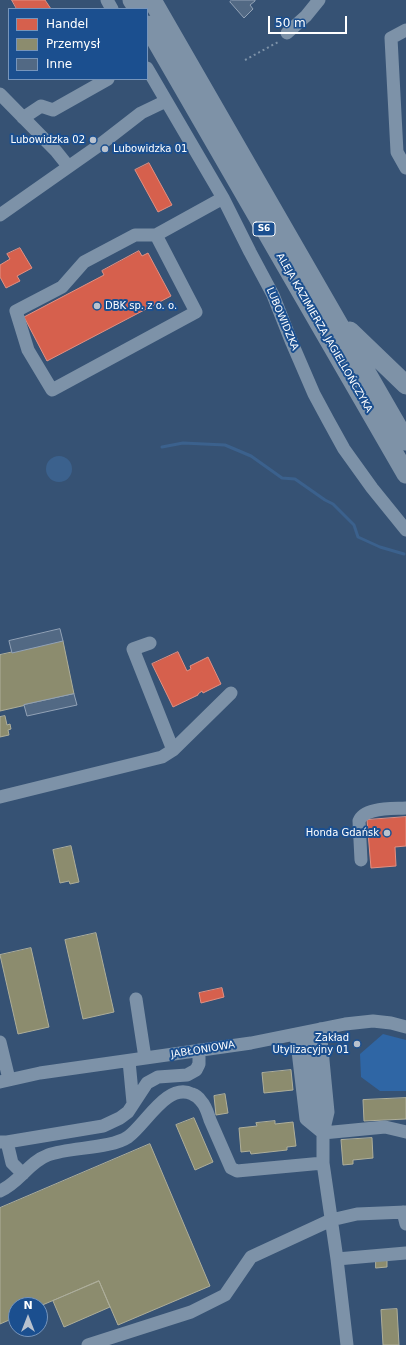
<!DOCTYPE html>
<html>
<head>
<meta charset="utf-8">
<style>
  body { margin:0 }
  #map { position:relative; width:406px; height:1345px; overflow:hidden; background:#365274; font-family:"DejaVu Sans",sans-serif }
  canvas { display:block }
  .legend { position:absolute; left:8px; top:8px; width:140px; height:72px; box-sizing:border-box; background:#1b4f8f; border:1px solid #7695bc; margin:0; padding:5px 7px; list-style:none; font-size:12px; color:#fff }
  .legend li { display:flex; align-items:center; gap:8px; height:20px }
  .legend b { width:20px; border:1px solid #7695bc }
  .north { position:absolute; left:8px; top:1297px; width:40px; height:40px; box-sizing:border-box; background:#1b4f8f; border:1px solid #7695bc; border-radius:50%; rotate:0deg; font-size:11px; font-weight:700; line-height:16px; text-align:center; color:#fff }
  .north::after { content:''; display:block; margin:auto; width:14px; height:18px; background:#b9c2ce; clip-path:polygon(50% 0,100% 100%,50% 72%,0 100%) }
  .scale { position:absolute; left:268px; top:16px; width:79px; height:18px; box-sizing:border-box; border:2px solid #fff; border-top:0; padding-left:5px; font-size:12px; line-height:14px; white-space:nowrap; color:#fff; -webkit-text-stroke:3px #1b4f8f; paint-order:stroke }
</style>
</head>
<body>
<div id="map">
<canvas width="406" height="1345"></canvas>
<ul class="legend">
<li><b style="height:11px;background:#d6604d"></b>Handel</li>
<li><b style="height:11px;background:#8c8c6e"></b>Przemysł</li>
<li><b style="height:11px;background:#526984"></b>Inne</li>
</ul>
<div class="north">N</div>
<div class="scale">50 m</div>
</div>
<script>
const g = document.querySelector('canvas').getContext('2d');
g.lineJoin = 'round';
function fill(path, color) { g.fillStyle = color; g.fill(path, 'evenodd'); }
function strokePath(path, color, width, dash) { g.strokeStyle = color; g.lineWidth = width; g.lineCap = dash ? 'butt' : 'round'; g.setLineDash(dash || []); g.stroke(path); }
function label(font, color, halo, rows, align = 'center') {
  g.font = font + ' "DejaVu Sans",sans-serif'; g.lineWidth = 4; g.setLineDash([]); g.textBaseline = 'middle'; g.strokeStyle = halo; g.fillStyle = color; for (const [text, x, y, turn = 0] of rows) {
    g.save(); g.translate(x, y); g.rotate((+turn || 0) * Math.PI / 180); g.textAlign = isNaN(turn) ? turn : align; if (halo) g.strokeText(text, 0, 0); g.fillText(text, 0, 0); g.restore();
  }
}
const green = new Path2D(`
  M383,1034L406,1040V1091H380L361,1077L360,1054Z`);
const water = new Path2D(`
  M46 469a13 13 0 1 1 26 0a13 13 0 1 1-26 0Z`);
const shops = new Path2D(`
  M12,0H45L51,9H17Z
  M149,163L172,205L158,212L135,170Z
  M20,248L32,268L17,276L20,281L6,288L0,277V265L10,259L7,254Z
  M139,251L142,256L148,253L171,296L47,361L24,317L104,275L102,271Z
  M178,652L187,671L191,669L190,666L208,657L221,684L203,693L202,691L198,694V695L173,707L152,664Z
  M406,817V846L395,847L396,866L371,868L367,820Z
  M222,988L224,997L201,1003L199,993Z`);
const industry = new Path2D(`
  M63,641L74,694L0,711V655Z
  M5,716L7,725L10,724L11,729L8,730L9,735L0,737V717Z
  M71,846L79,882L70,884L69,881L60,883L53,850Z
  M96,933L114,1012L83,1019L65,940Z
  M31,948L49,1027L18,1034L0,955Z
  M291,1070L293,1090L264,1093L262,1073Z
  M225,1094L228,1113L216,1115L214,1096Z
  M406,1098V1119L364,1121L363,1100Z
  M194,1118L213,1162L195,1170L176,1125Z
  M275,1121V1124L293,1122L296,1146L287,1147V1150L251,1154L250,1151L241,1152L239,1128L257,1126L256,1123Z
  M372,1138L373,1158L353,1160V1164L343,1165L341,1140Z
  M150,1144L210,1286L118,1325L99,1281L40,1306V1305H16V1317L0,1324V1208Z
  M376,1259H387V1267L376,1268Z
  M99,1281L110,1307L64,1327L53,1301Z
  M397,1309L399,1345H383L381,1310Z`);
const stream = new Path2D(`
  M162,447L183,443L225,445L251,456L282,478L295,479L325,500L333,504L354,525L358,537L380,547L404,554`);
const building = new Path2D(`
  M232,0H255V1L250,5L253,9L244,18L230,2Z
  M60,629L63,641L12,653L9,641Z
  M74,694L77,705L27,716L24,705Z`);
const path = new Path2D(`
  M245,60L280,41`);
const minor = new Path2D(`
  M107,0L112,9
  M406,30L391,38L397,152L406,168
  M287,33L306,16L319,0
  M147,68L223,198L250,252L273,295L292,343L314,394L328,420L344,449L372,488L406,530
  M0,94L56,151L68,166
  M23,118L41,106L53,110L108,79
  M0,215L101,144L141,113L166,101
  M156,235L196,312L52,390L28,350L16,311L62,287L84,262L135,235H156L223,198
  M150,643L133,649L173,750
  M0,797L162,757L173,750L231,693
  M361,860L359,821C364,807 393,809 406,808
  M136,999L145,1058
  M320,1029L328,1112L323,1133V1163L337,1259L347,1345
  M308,1032L317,1116L323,1131
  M296,1034L306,1119L323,1133L385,1127L406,1132
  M0,1042L9,1079
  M129,1061L133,1103
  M0,1082L40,1073L251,1043L345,1024L373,1021L391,1023L406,1027
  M0,1142H7L103,1126L120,1118L128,1112L147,1083L158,1077L187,1075L196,1070L199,1064V1050
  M7,1142L12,1163L23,1174
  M0,1191C19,1183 29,1162 48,1155C70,1147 110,1149 128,1137C146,1124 167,1082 192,1094C195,1095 199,1098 201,1101C206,1106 208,1114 210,1120C217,1136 224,1152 231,1168L237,1171L323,1163
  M403,1212L406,1224
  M337,1259L406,1253
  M88,1345L191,1312L225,1295L251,1257L331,1220L357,1214L406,1212`);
const highway = new Path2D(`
  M132,0L138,9
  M152,0L406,441
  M147,25L406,474
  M350,331L406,385`);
const markers = [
  [93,140,4,"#b9c2ce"],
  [105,149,4,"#b9c2ce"],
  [97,306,4,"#b9c2ce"],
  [387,833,4,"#b9c2ce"],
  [357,1044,4,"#b9c2ce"]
];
const shields = [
  [264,229,22]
];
const shieldNames = [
  ["S6",264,229]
];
const poiNames = [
  ["Lubowidzka 02",85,140],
  ["Lubowidzka 01",113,149,"left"],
  ["DBK sp. z o. o.",105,306,"left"],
  ["Honda Gdańsk",379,833],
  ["Zakład",349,1038],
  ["Utylizacyjny 01",349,1050]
];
const streetNames = [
  ["LUBOWIDZKA",282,319,67],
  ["ALEJA KAZIMIERZA JAGIELLOŃCZYKA",324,333,60],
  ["JABŁONIOWA",203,1050,-9]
];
fill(green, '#2f66a5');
fill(water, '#3b618d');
fill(shops, '#d6604d');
strokePath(shops, '#e29082', 1);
fill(industry, '#8c8c6e');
strokePath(industry, '#aeae9a', 1);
strokePath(stream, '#3b618d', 3);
fill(building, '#526984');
strokePath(building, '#92a2b6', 1);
strokePath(path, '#7d92a8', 2, [2, 3]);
strokePath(minor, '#7d92a8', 13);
strokePath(highway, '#7e92a7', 19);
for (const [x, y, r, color] of markers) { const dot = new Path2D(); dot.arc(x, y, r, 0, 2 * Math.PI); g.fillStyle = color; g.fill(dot); strokePath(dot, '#1b4f8f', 1.5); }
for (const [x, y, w] of shields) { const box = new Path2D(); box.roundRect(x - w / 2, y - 7, w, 14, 3); g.fillStyle = '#1b4f8f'; g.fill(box); strokePath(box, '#fff', 1); }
label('bold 9px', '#fff', null, shieldNames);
label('10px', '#fff', '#1b4f8f', poiNames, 'right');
label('10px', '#fff', '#1b4f8f', streetNames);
</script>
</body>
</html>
